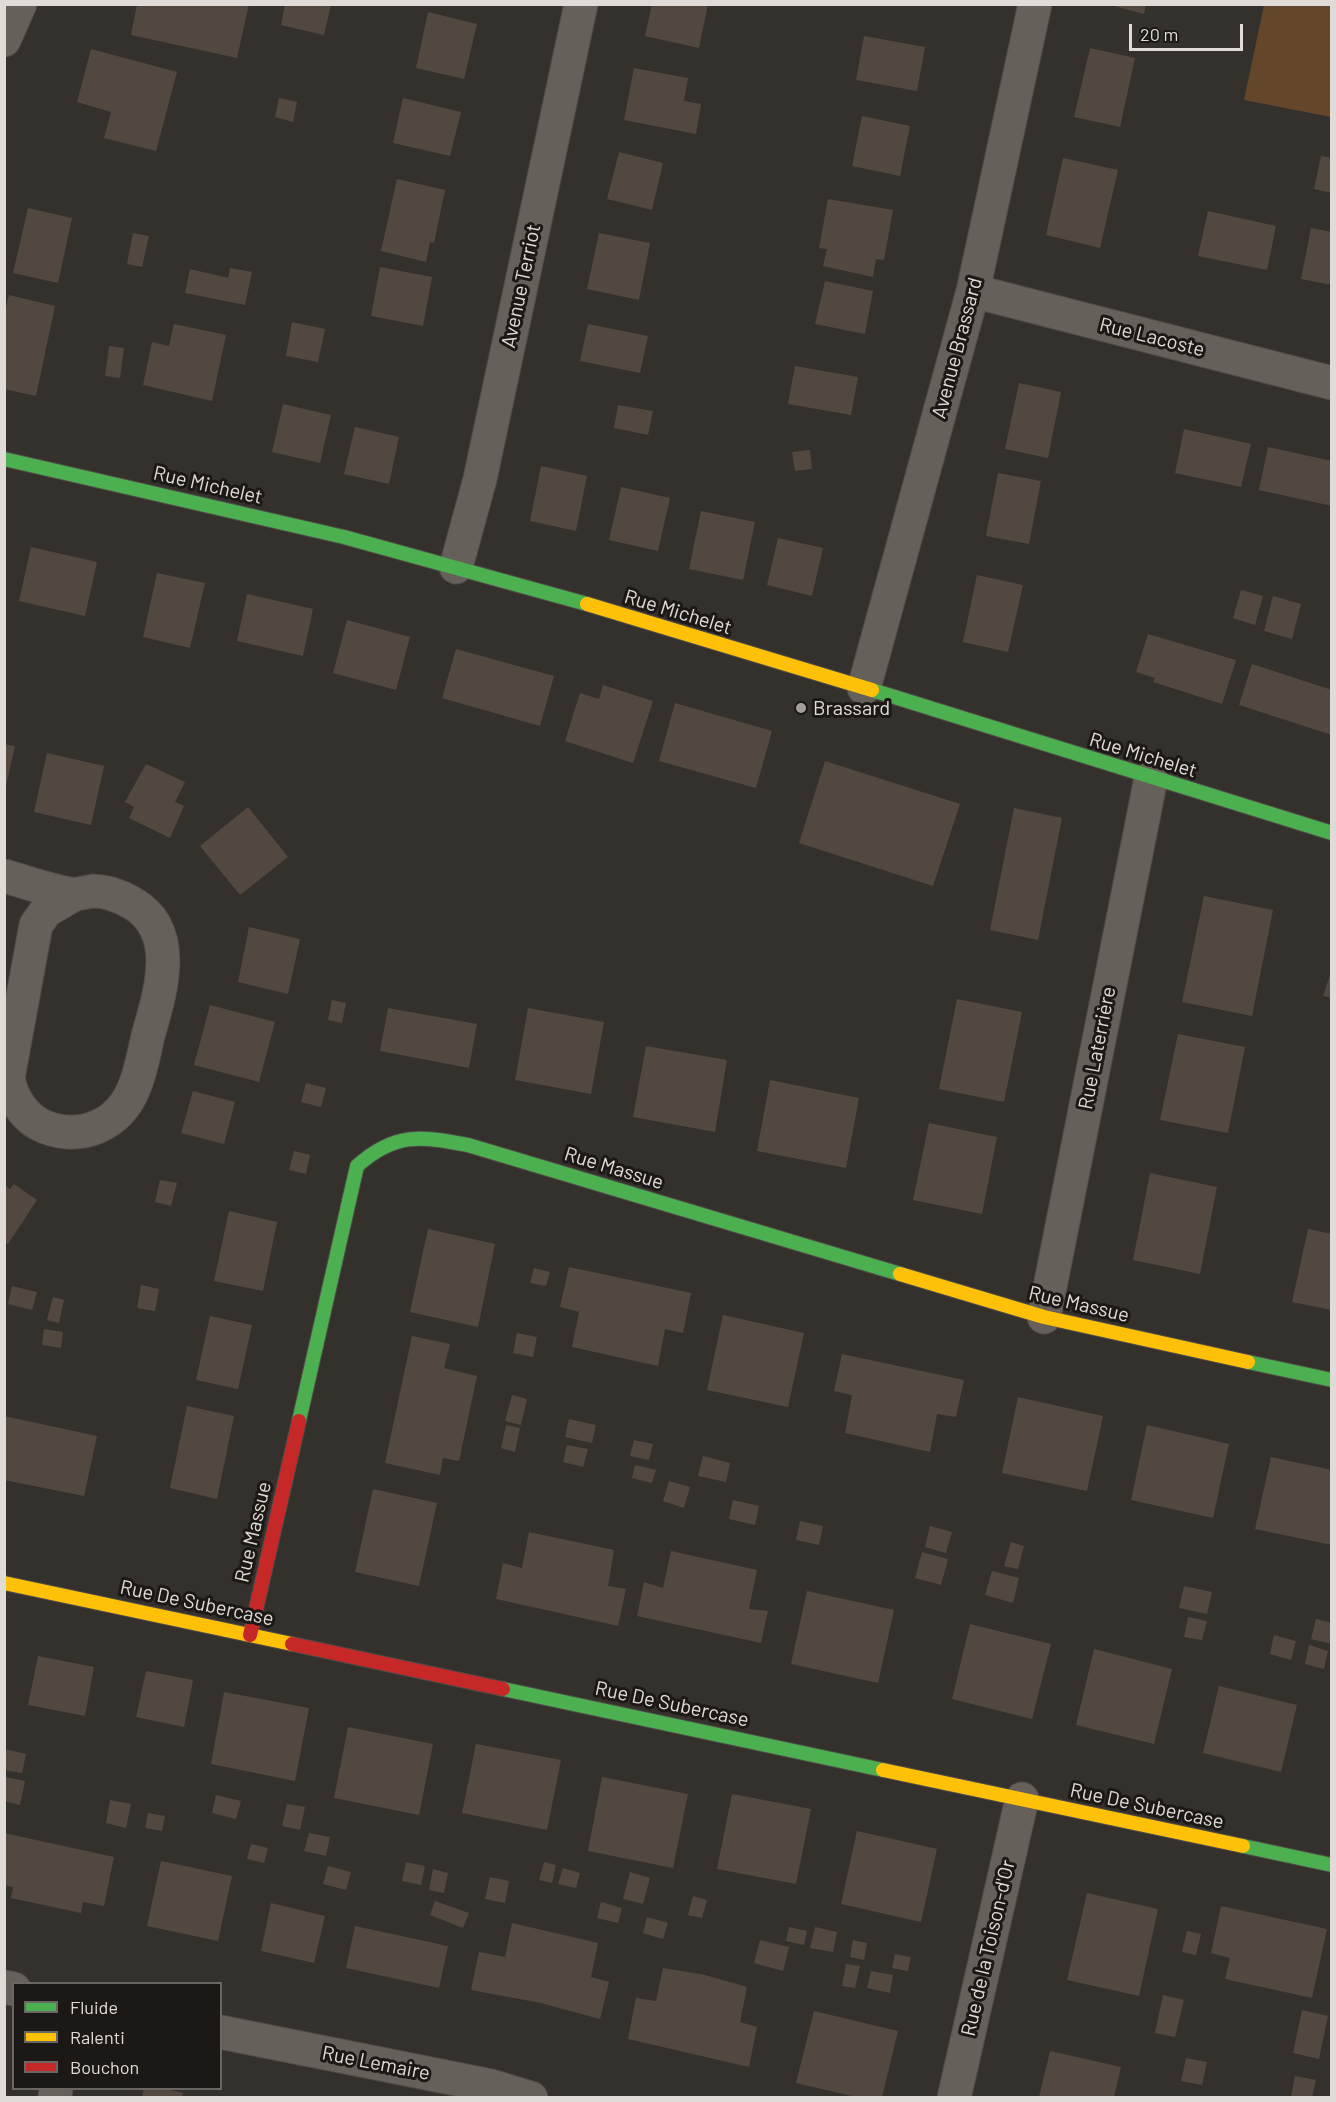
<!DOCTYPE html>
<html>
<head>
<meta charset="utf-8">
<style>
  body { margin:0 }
  #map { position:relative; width:1336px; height:2102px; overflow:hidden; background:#34302c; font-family:Barlow,sans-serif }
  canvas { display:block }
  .frame { position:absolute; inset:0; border:6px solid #e0dbd7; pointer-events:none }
  .legend { position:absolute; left:12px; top:1982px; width:210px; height:108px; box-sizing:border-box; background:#1b1815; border:2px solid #6a6663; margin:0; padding:8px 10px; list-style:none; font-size:18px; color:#e0dbd7 }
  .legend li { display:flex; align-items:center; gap:12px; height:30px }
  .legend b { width:30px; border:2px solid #6a6663 }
  .scale { position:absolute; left:1129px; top:24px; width:114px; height:27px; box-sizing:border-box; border:3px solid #e0dbd7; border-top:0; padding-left:8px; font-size:18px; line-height:21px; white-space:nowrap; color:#e0dbd7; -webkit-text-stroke:4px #1b1815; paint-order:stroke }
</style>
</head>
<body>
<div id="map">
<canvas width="1336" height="2102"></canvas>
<div class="frame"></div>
<ul class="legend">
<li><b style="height:8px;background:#4caf50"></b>Fluide</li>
<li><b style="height:8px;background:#ffc107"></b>Ralenti</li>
<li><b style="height:8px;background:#c62828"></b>Bouchon</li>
</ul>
<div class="scale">20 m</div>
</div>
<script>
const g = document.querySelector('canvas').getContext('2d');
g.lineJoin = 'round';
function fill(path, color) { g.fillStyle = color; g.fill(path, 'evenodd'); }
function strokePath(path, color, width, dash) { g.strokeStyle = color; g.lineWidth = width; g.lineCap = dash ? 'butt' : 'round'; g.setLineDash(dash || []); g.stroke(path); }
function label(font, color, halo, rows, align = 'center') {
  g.font = font + ' Barlow,sans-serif'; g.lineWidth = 6; g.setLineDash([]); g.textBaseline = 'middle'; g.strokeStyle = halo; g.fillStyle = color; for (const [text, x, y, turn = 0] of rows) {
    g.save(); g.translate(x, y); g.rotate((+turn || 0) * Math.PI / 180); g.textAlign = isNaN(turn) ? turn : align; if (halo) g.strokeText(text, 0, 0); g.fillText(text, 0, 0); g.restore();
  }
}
const green = new Path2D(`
  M1264,5H1331V117L1244,100Z`);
const building = new Path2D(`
  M137,4H249L237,58L131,35Z
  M285,4H331L324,35L281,25Z
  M652,4H708L699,48L645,36Z
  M1107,4H1146L1144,14Z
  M428,12L477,24L464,79L416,68Z
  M864,36L925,47L917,91L856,80Z
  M1090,48L1135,58L1120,127L1074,117Z
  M91,49L177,72L156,151L104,138L111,112L77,102Z
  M634,68L688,78L684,101L701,104L696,134L624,120Z
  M279,98L297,102L293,122L275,117Z
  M403,98L461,112L450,156L393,143Z
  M862,116L910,126L900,176L852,166Z
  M619,152L663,163L652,210L607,199Z
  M1321,156L1332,158V193L1314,189Z
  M1063,158L1118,170L1100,248L1046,235Z
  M397,179L445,190L434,243L430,242L426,262L381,251Z
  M828,199L893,210L884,260L876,259L873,277L823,266L827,249L819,248Z
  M28,208L72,218L58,283L13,273Z
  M1208,211L1276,226L1267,270L1198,256Z
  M1311,228L1332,232V285L1301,279Z
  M133,233L149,236L142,267L127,264Z
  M599,233L650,243L639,300L587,289Z
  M380,267L432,277L423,326L371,316Z
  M230,268L252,272L245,305L185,293L190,269L228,278Z
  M825,281L873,291L865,334L815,324Z
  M9,295L55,306L36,396L4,389V315Z
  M292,322L325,329L318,362L286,356Z
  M174,324L226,335L212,401L143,385L152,342L169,346Z
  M588,324L648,336L640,373L580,361Z
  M109,346L124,348L120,378L105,376Z
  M795,366L858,377L851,415L788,404Z
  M1019,383L1061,392L1048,458L1005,449Z
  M283,404L331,415L320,463L272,452Z
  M618,405L653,411L648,435L614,428Z
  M355,427L399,437L389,484L344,474Z
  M1184,429L1251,444L1241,487L1175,473Z
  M1268,447L1332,461V506L1259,490Z
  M810,450L812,469L795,471L792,452Z
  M541,466L587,476L576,531L530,521Z
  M998,473L1041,481L1029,544L986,536Z
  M621,487L670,498L658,551L609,540Z
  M701,511L755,522L743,580L689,569Z
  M778,538L823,548L812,596L767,585Z
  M31,547L97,562L85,616L19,601Z
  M157,573L205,583L190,648L143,637Z
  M977,575L1023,585L1008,652L963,642Z
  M1241,590L1263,596L1255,625L1233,618Z
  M247,594L313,609L303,656L237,641Z
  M1273,596L1301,604L1292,639L1264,631Z
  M347,620L410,637L396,690L333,673Z
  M1148,634L1236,660L1222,704L1153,682L1155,678L1136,672Z
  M456,649L554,676L540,726L442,698Z
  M1252,664L1332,690V735L1239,705Z
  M603,685L653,701L633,763L565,741L580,693L599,699Z
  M675,703L772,731L756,788L659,761Z
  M4,744L15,746L5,790L4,789Z
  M47,753L104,766L91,825L34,812Z
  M825,761L960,804L933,886L799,843Z
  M146,764L185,782L175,802L184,806L170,838L129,818L134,807L125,802Z
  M248,807L288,857L240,895L200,846Z
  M1014,808L1062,818L1038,940L990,930Z
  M1204,896L1273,910L1252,1016L1182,1002Z
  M249,927L300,939L288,994L238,982Z
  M1331,972H1332V998L1323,996Z
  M957,999L1022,1012L1004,1102L939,1089Z
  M332,1000L346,1003L342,1023L328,1020Z
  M210,1005L275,1022L259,1082L194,1065Z
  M388,1008L477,1024L469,1068L380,1051Z
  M528,1008L604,1022L591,1094L515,1080Z
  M1178,1034L1245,1047L1228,1133L1160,1120Z
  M646,1046L727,1060L715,1132L633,1117Z
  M770,1080L859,1098L846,1168L757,1151Z
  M306,1083L326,1088L321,1107L301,1102Z
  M193,1091L235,1102L224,1144L181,1133Z
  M929,1123L997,1137L982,1214L913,1200Z
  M294,1151L310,1155L306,1174L289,1170Z
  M1150,1173L1217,1187L1200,1274L1133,1260Z
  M160,1180L177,1183L171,1206L155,1202Z
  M14,1184L37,1200L8,1244L4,1242V1185L10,1189Z
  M229,1211L277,1222L263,1291L214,1281Z
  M428,1229L495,1244L478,1327L410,1312Z
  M1308,1229L1332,1234V1310L1292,1302Z
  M569,1267L691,1293L683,1333L665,1329L658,1366L572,1347L579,1312L560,1307Z
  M534,1268L550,1272L546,1286L530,1283Z
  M141,1285L159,1289L155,1311L137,1308Z
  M12,1286L37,1292L32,1310L8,1304Z
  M53,1297L64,1300L59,1323L47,1320Z
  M723,1315L804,1333L788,1407L707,1390Z
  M210,1316L252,1325L238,1389L196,1380Z
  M44,1329L63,1332L61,1348L42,1345Z
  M517,1333L537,1337L533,1357L513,1353Z
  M412,1336L450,1344L444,1368L477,1376L459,1461L443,1458L440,1475L385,1463Z
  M842,1354L964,1380L956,1417L937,1414L930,1452L845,1433L852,1395L834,1391Z
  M512,1395L527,1399L521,1425L505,1421Z
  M1018,1397L1103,1416L1087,1491L1002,1473Z
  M187,1406L234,1416L217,1499L170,1488Z
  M4,1416L97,1436L84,1496L4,1480Z
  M569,1419L596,1425L592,1443L565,1437Z
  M506,1425L520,1428L515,1452L501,1448Z
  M1147,1425L1229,1444L1213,1518L1131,1500Z
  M634,1440L653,1444L649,1460L630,1456Z
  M567,1445L588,1449L583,1467L563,1462Z
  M703,1456L730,1463L726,1482L698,1476Z
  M1271,1457L1332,1470V1545L1255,1529Z
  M635,1465L656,1470L652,1483L632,1478Z
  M669,1481L690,1487L684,1508L663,1501Z
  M373,1489L437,1503L419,1586L355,1572Z
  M733,1500L759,1506L755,1525L729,1519Z
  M800,1521L823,1526L819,1545L796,1540Z
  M930,1526L952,1532L946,1553L925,1547Z
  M529,1532L614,1550L608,1586L626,1589L618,1626L496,1599L503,1563L522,1568Z
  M1011,1542L1024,1546L1018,1569L1004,1566Z
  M671,1551L757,1570L749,1609L768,1611L761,1643L637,1616L644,1582L663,1588Z
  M922,1552L948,1559L941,1585L915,1578Z
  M992,1571L1019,1578L1013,1603L985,1595Z
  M1184,1586L1212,1592L1207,1614L1179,1608Z
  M807,1591L894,1610L878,1683L791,1664Z
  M1188,1617L1207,1621L1202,1640L1184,1637Z
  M1316,1619L1332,1623V1644L1311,1639Z
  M970,1624L1051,1644L1032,1719L952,1699Z
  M1274,1635L1296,1641L1291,1660L1270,1654Z
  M1309,1645L1328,1651L1324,1669L1305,1664Z
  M1094,1649L1172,1669L1154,1744L1076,1725Z
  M38,1656L94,1667L85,1716L28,1705Z
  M146,1671L193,1680L184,1727L136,1717Z
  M1219,1686L1297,1705L1281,1772L1203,1753Z
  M224,1692L309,1708L295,1781L211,1764Z
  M348,1727L433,1744L419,1815L334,1798Z
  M476,1744L561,1760L547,1830L462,1813Z
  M4,1749L26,1754L22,1773L4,1770Z
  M5,1777L25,1781L20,1805L4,1801Z
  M602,1777L688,1794L673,1868L588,1851Z
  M732,1794L811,1809L796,1884L717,1869Z
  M216,1795L241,1801L236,1819L212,1813Z
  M110,1800L131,1804L126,1828L106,1823Z
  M287,1804L305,1807L300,1830L282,1826Z
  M148,1813L165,1816L162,1831L145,1828Z
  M857,1831L937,1849L921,1922L841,1904Z
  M4,1833L114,1857L104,1906L83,1902L81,1913L11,1898L13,1887L4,1885Z
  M309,1833L330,1837L326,1856L304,1851Z
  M251,1844L268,1848L264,1863L247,1859Z
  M161,1861L232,1876L218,1941L147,1926Z
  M406,1862L425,1866L421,1885L402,1881Z
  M544,1862L556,1865L552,1883L539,1880Z
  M328,1866L351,1872L346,1890L323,1884Z
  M563,1868L580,1873L576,1888L558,1884Z
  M433,1869L448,1873L444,1893L429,1890Z
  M630,1872L650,1878L643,1904L623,1899Z
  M490,1877L509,1881L505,1903L485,1899Z
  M1087,1893L1158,1909L1139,1996L1067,1980Z
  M693,1896L707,1900L702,1918L688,1915Z
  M435,1901L469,1913L463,1928L430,1915Z
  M601,1902L622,1908L618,1923L597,1918Z
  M271,1903L325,1916L314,1963L261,1951Z
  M1221,1906L1327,1929L1312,1998L1225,1979L1230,1958L1211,1953Z
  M647,1917L668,1923L663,1939L643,1933Z
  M512,1923L598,1943L591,1977L609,1982L600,2019L541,2003L471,1990L479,1952L505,1957Z
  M355,1926L448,1946L439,1988L346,1968Z
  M789,1927L807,1931L804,1945L786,1941Z
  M815,1927L837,1932L833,1952L810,1948Z
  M1187,1931L1201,1934L1196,1955L1182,1952Z
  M760,1940L789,1947L783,1971L754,1963Z
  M853,1940L867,1943L864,1960L850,1957Z
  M895,1954L911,1957L908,1971L892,1968Z
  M846,1964L860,1966L855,1988L842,1986Z
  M663,1968L705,1975L747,1987L740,2022L757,2027L749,2067L628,2039L636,1998L656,2001Z
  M871,1971L893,1975L890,1993L867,1988Z
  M1163,1995L1184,2000L1175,2037L1155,2033Z
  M1302,2010L1328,2016L1319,2059L1293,2053Z
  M814,2011L898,2031L882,2097H856L796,2083Z
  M1050,2051L1121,2067L1114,2097H1039Z
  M1186,2058L1207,2062L1202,2085L1181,2081Z
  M1295,2076L1316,2080L1312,2097H1291Z
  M144,2088H161L183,2093L182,2097H142Z`);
const street = new Path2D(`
  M4,40L20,4
  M973,291L1332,383
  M456,567L480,479L581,4
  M864,688L973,291L1035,4
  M4,876C26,882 48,890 70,894C78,895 85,892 93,891C106,891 120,896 132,903C181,931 160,993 148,1036C144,1053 141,1072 134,1088C119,1125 82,1141 45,1127C25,1119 12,1099 8,1078L36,925L46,911L73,895
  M1044,1317L1151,778
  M4,1987L14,1989
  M220,2032L491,2086L531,2098
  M55,2098L56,2088
  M954,2098L1022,1799`);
const fast = new Path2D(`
  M4,459L344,537L587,604
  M872,690L1332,833
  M1248,1362L1332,1380
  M299,1421L357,1166C395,1132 421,1136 468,1145L900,1274
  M503,1689L883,1770
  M1243,1846L1332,1865`);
const slow = new Path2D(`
  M587,604L872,690
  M900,1274L1044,1317L1248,1362
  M4,1583L292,1644
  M883,1770L1243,1846`);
const jam = new Path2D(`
  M250,1635L299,1421
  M292,1644L503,1689`);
const markers = [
  [801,708,6,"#a49f9b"]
];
const streetNames = [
  ["Avenue Terriot",521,286,-78],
  ["Rue Lacoste",1152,337,14],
  ["Avenue Brassard",957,348,-75],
  ["Rue Michelet",208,485,13],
  ["Rue Michelet",678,612,17],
  ["Rue Michelet",1143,755,17],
  ["Rue Laterrière",1097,1048,-79],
  ["Rue Massue",614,1168,17],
  ["Rue Massue",1079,1304,13],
  ["Rue Massue",253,1532,-77],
  ["Rue De Subercase",197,1603,12],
  ["Rue De Subercase",672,1704,12],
  ["Rue De Subercase",1147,1806,12],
  ["Rue de la Toison-d'Or",988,1948,-77],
  ["Rue Lemaire",376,2063,11]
];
const poiNames = [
  ["Brassard",813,708]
];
fill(green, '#64462a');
fill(building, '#53483f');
strokePath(street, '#4f4b48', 35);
strokePath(fast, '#4f4b48', 16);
strokePath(slow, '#4f4b48', 16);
strokePath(jam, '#4f4b48', 16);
strokePath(street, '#65605a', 33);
strokePath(fast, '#4caf50', 14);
strokePath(slow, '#ffc107', 14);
strokePath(jam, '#c62828', 14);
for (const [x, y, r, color] of markers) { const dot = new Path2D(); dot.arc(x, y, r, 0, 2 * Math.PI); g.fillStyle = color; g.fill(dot); strokePath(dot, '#1b1815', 2); }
label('20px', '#e0dbd7', '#1b1815', streetNames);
label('20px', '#e0dbd7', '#1b1815', poiNames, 'left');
</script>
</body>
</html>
